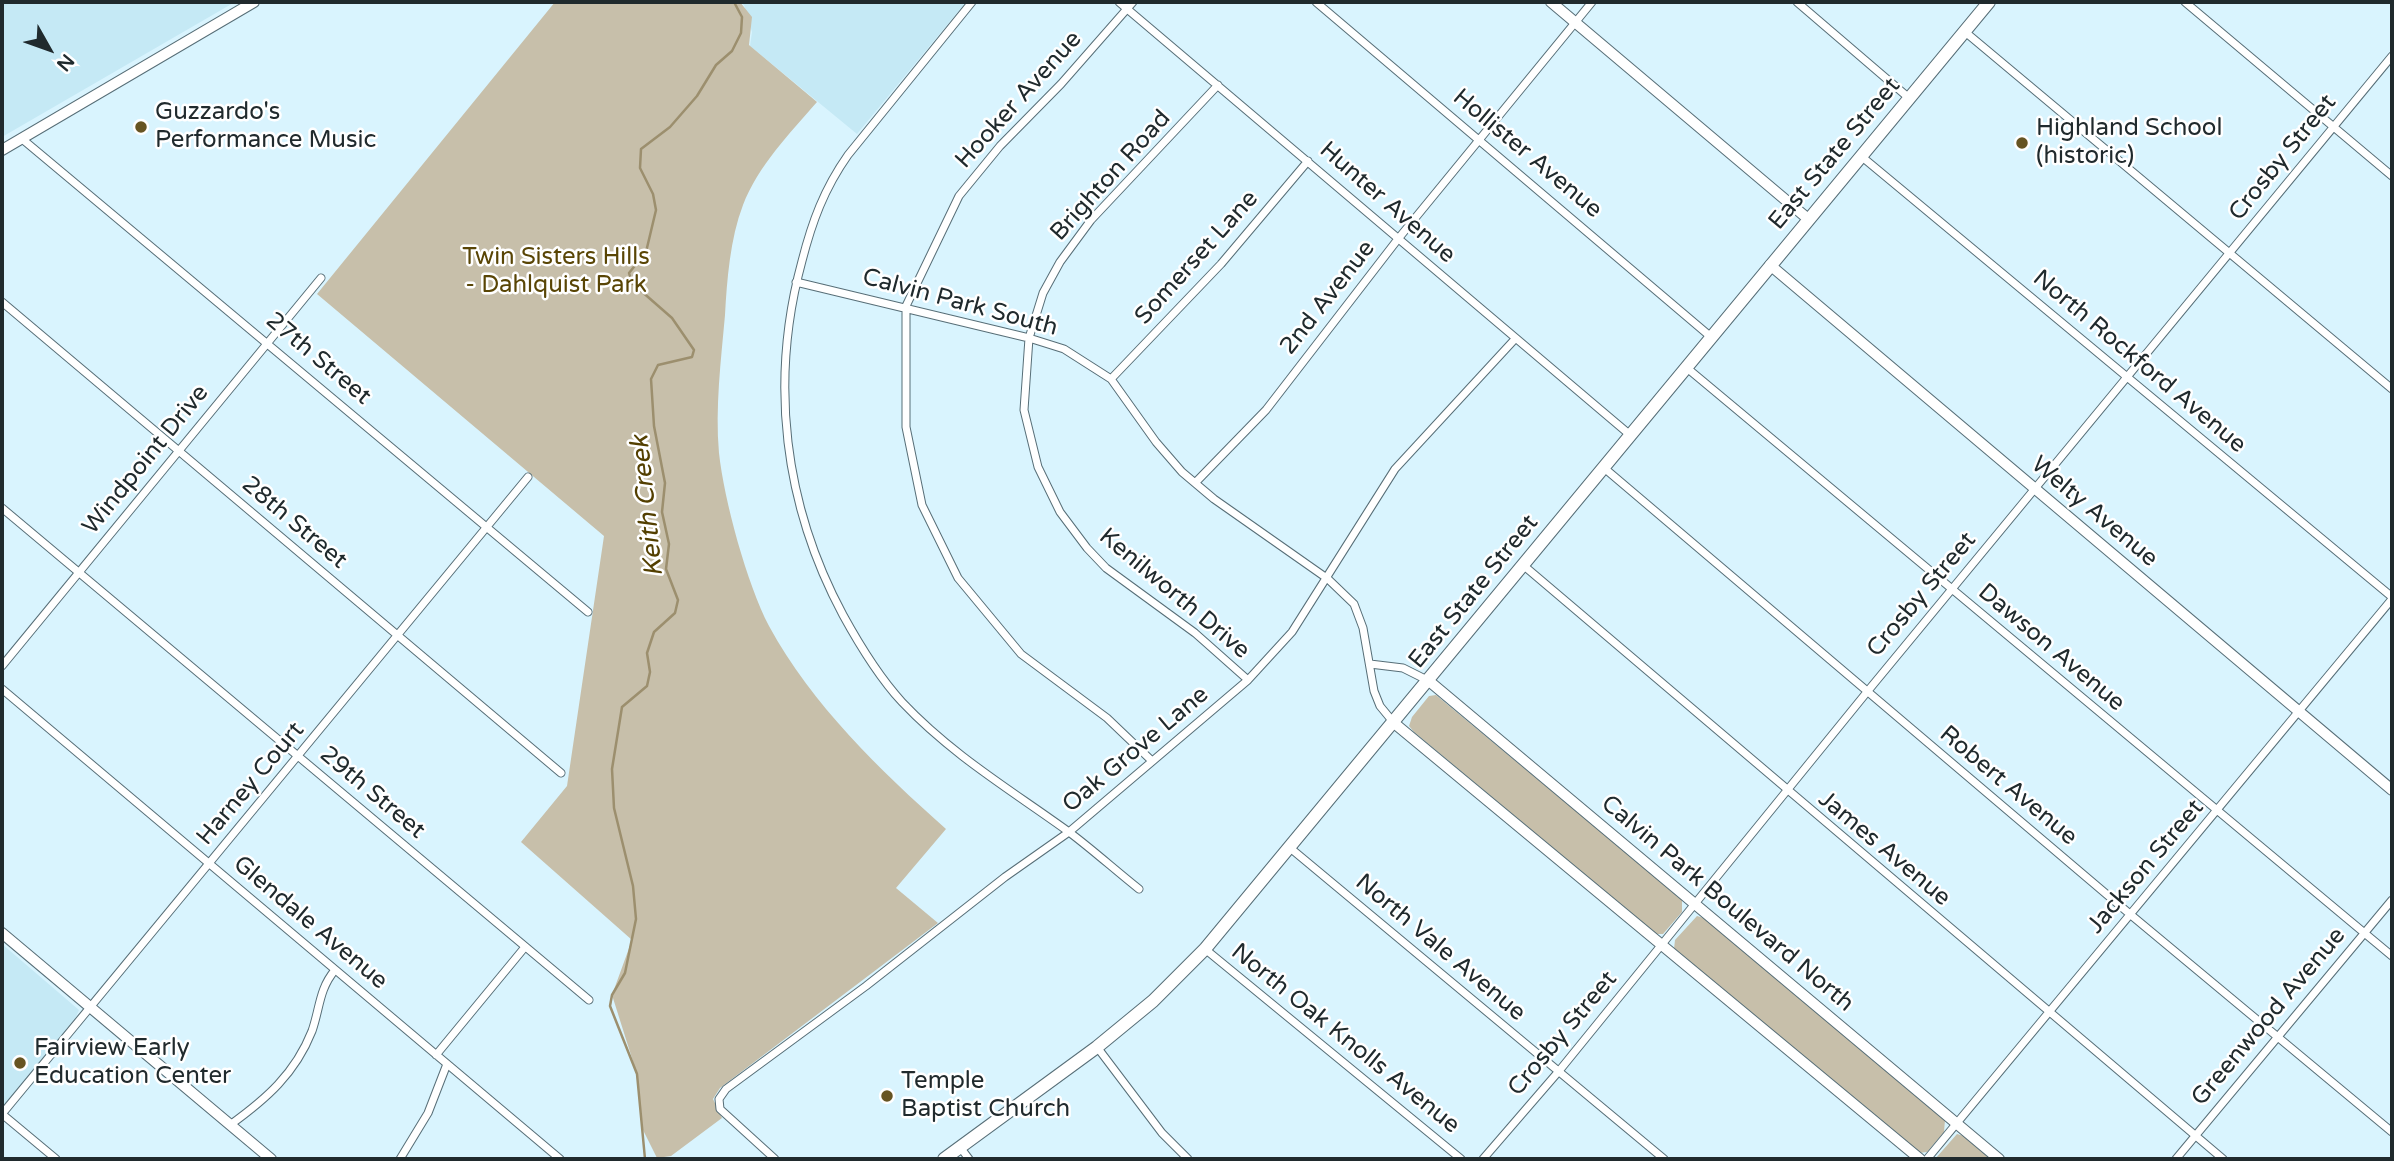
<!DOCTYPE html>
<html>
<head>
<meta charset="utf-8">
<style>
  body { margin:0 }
  #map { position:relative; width:2394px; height:1161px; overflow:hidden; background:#d9f4fe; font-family:"Varela Round",sans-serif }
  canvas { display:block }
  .frame { position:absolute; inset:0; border:4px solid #202a2d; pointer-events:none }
  .north { position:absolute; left:14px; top:14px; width:70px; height:70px; -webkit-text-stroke:5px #fff; paint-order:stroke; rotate:130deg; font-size:19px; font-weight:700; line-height:28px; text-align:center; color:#202a2d }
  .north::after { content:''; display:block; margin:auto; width:24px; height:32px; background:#202a2d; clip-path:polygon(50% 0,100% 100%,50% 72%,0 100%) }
</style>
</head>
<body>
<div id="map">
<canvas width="2394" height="1161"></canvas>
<div class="frame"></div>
<div class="north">N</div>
</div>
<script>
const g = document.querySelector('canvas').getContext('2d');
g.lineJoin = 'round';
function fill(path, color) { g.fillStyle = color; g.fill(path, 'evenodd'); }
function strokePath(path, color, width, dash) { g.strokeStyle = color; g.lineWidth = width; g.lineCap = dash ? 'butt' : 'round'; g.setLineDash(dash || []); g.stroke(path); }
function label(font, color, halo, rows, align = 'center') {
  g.font = font + ' "Varela Round",sans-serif'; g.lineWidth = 5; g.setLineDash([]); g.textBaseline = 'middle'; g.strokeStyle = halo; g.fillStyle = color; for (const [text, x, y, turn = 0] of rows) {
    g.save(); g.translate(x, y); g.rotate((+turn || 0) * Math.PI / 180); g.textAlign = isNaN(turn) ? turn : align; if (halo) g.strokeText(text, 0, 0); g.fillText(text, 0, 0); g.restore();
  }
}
const built = new Path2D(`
  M2,2H235L2,137Z
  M740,2H966L857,134L750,46L752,32L744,5Z
  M2,944L79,1010L76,1017L2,1109Z`);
const green = new Path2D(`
  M555,2H740L752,17L749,45L817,102C790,133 758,166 743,205C730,239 727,280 725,315C721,360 715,408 719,453C724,500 747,584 769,626C812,705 880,770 946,829L896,888L938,923L720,1088L713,1099L722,1118L671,1156L657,1158L642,1128L637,1074L612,995L632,940L521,842L567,786L604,536L317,294Z
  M1436,695L1682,899V912L1663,934H1656L1414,732L1409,726L1412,717L1429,696Z
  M1697,916L1704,918L1945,1120L1944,1132L1927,1152L1919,1153L1674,949L1675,940Z
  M1957,1134L1964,1136L1992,1159H1935Z`);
const stream = new Path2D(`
  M645,1159L637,1074L610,1006L612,995L625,973L636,919L633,886L614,808L612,769L622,707L647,686L650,672L647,653L654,632L675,613L678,600L666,569L669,544L662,512L665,483L654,426L651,379L658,365L692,357L694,350L672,318L632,283L629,273L646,252L656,210L653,194L640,168L641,149L670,127L697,96L716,65L732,51L741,33L742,17L734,2`);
const street = new Path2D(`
  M972,2L848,155C824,189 812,222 802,261C769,382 784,505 843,615C860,646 878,676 902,702C952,755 1011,790 1069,832C1093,850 1115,870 1139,889
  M1119,2L1629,434
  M1133,2L1061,84L1000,146L959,196L906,306V427L922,505L958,578L1021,654L1107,718L1152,761
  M1316,2L1711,337
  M1797,2L1909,98
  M2185,2L2392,176
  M1964,31L2392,389
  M1218,85L1091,220L1060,262L1043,293L1029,338L1024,410L1038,467L1060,512L1087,548L1106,568L1195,633L1248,680
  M21,138L588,612
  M1861,156L2392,597
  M796,282L1029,338L1064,349L1111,379L1156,442L1182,472L1214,499L1328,579L1354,604L1363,628L1374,691L1380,706L1394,723
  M2,302L561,773
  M1687,368L2392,956
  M1111,379L1221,264L1308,161
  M1603,467L2131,915L2392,1132
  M1195,483L1266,410L1398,239L1592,2
  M2,508L589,1000
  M1523,565L2223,1159
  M1370,664L1403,668L1429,681
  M2,666L321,278
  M2,689L560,1159
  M1289,847L1664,1159
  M1205,949L1461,1159
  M1097,1047L1162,1133L1188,1159
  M436,1055L525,947
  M2,1114L528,477
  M2,1114L56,1159
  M230,1125C266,1099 295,1074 312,1031C320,1008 319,989 335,970
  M960,1147L969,1159
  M400,1159L428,1113L447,1064
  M775,1159L720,1109L719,1099L726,1089L866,986L1005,877L1069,832L1248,680L1292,632L1395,469L1515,339
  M1483,1159L1559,1071L1867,692L2392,56
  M1927,1159L2392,599
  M2176,1159L2392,900`);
const secondary = new Path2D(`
  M1551,2L1807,218
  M2,150L254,2
  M1770,265L2392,790
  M1429,681L1999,1159
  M1394,723L1920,1159
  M2,933L271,1159`);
const primary = new Path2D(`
  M944,1159L1097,1047L1153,1001L1205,949L1989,2`);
const markers = [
  [141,127,7,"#665422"],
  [2022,143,7,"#665422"],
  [20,1063,7,"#665422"],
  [887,1096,7,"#665422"]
];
const streetNames = [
  ["Hooker Avenue",1019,100,-48],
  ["Hollister Avenue",1527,154,40],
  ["East State Street",1835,154,-50],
  ["Crosby Street",2283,158,-51],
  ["Brighton Road",1111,176,-48],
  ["Hunter Avenue",1387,203,41],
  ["Somerset Lane",1197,258,-48],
  ["2nd Avenue",1328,298,-52],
  ["Calvin Park South",960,303,15],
  ["27th Street",318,359,40],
  ["North Rockford Avenue",2139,362,40],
  ["Windpoint Drive",146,460,-51],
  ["Welty Avenue",2094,512,40],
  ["28th Street",294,523,40],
  ["East State Street",1474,592,-51],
  ["Kenilworth Drive",1174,594,40],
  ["Crosby Street",1922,595,-50],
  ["Dawson Avenue",2051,648,40],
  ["Oak Grove Lane",1136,750,-40],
  ["Harney Court",251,784,-50],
  ["Robert Avenue",2008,786,40],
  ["29th Street",372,793,40],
  ["James Avenue",1884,849,40],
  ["Jackson Street",2146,867,-50],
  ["Calvin Park Boulevard North",1727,904,40],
  ["Glendale Avenue",310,923,40],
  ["North Vale Avenue",1440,948,40],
  ["Greenwood Avenue",2269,1017,-50],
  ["Crosby Street",1563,1034,-50],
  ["North Oak Knolls Avenue",1345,1039,39]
];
const poiNames = [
  ["Guzzardo's",155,113],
  ["Performance Music",155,141],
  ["Highland School",2036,129],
  ["(historic)",2036,157],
  ["Fairview Early",34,1049],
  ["Education Center",34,1077],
  ["Temple",901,1082],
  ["Baptist Church",901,1110]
];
const parkNames = [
  ["Twin Sisters Hills",556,258],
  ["- Dahlquist Park",556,286]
];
const waterNames = [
  ["Keith Creek",648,506,-96]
];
fill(built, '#c5e9f5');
fill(green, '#c7bfaa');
strokePath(stream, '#9c8f6e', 2.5);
strokePath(street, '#576e77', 9);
strokePath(secondary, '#576e77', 12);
strokePath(primary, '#576e77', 14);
strokePath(street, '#fff', 7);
strokePath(secondary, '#fff', 10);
strokePath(primary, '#fff', 12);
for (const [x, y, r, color] of markers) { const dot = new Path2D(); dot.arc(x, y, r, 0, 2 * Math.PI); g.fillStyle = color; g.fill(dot); strokePath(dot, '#fff', 2.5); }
label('24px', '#202a2d', '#fff', streetNames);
label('24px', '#202a2d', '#fff', poiNames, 'left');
label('24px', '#594505', '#fff', parkNames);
label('italic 26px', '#533f00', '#fff', waterNames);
</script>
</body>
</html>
